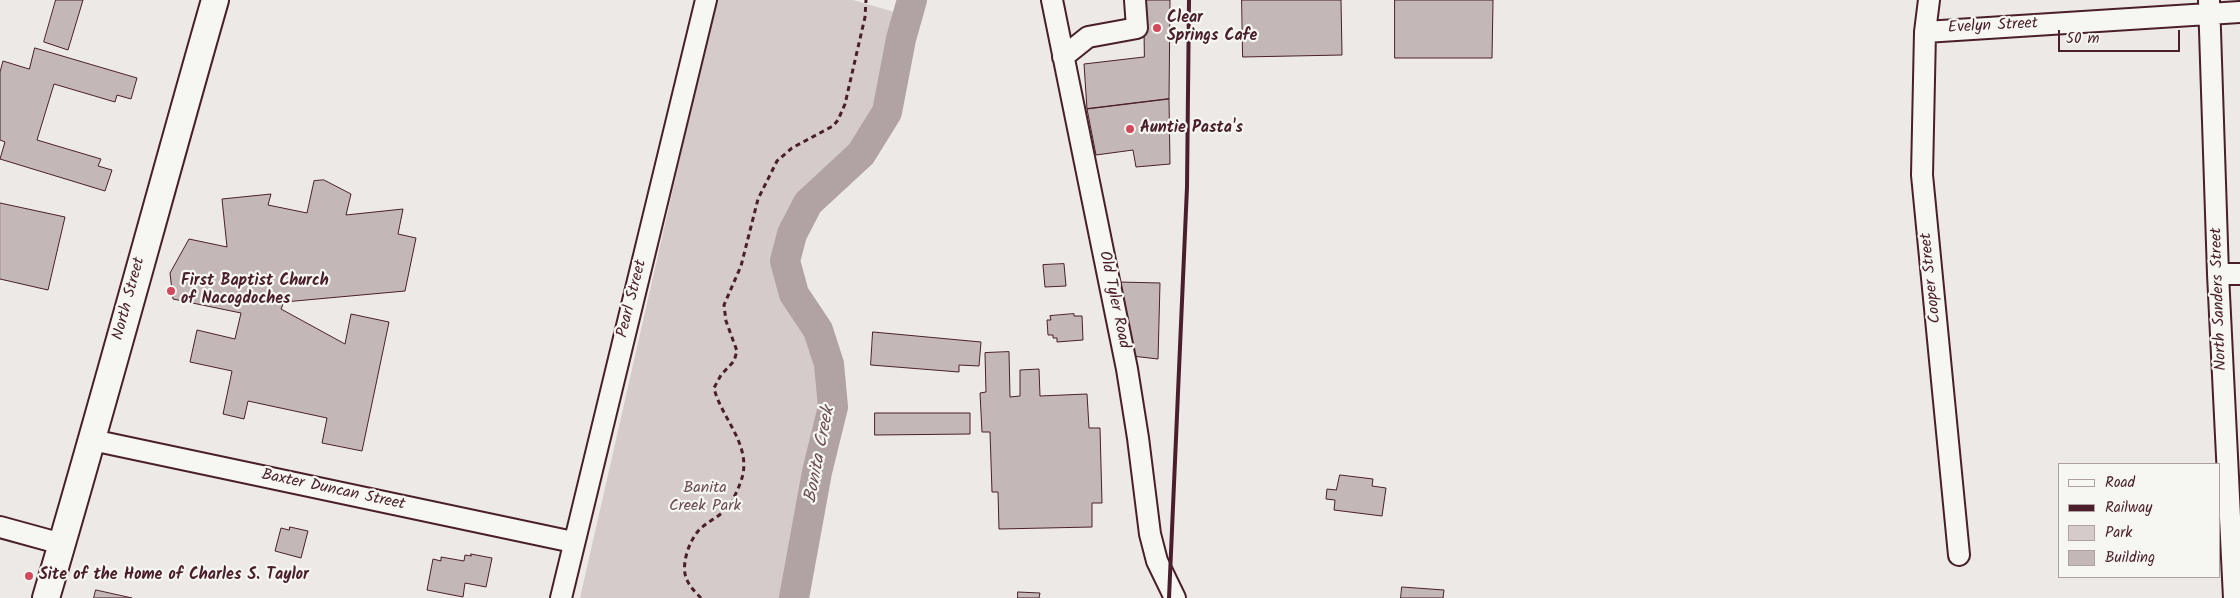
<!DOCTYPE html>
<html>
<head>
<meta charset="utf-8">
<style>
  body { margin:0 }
  #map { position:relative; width:2240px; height:598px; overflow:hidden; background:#ece9e6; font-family:Kalam,sans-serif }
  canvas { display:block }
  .legend { position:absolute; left:2058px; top:463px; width:162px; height:115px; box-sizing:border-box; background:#f6f6f2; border:1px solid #b1a0a2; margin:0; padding:6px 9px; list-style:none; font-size:15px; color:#4a1f2b }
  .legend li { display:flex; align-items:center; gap:10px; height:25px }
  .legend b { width:25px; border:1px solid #b1a0a2 }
  .scale { position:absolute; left:2058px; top:30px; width:122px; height:22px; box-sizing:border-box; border:2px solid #4a1f2b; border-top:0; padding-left:6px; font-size:15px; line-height:18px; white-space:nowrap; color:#4a1f2b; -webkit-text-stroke:4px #f6f6f2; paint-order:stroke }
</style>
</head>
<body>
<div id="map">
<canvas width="2240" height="598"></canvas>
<ul class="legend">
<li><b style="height:6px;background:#f6f6f2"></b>Road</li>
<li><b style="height:6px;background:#4a1f2b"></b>Railway</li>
<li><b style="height:14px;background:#d4cbca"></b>Park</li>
<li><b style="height:14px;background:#c4b7b7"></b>Building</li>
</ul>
<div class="scale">50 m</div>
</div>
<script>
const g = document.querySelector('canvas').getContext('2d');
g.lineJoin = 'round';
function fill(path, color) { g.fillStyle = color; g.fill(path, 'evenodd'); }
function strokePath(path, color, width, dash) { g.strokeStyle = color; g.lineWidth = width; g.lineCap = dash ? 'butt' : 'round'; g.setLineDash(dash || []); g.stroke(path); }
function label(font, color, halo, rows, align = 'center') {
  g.font = font + ' Kalam,sans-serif'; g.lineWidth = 4.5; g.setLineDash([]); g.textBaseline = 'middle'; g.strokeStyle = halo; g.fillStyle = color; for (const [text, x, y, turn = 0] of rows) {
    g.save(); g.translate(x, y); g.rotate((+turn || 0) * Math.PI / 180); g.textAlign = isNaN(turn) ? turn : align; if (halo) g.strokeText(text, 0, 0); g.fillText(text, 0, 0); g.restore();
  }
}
const green = new Path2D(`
  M716,0H853L901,14L884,113L859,152L805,200L788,232L780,262L789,296L813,335L823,364L825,406L787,598H580Z`);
const river = new Path2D(`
  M794,598L817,472L833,407L829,364L818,330L794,294L785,261L792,234L808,203L861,154L887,112L901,39L912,0`);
const building = new Path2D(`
  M56,0H83L68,50L44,42Z
  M1144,0H1170L1169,99L1087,109L1084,64L1144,57Z
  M1242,0H1341L1342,55L1243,57Z
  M1395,0H1493L1492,58H1395Z
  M35,48L137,78L131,99L117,95L115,102L54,84L37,140L101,159L98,166L112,170L105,191L0,159L5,142L0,140V72L3,61L29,69Z
  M1169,99L1170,164L1136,167L1133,150L1096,155L1087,109Z
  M324,180L351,194L346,215L403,209L398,234L416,238L405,291L284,302L281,309L345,344L351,314L389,322L362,451L322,443L327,418L248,401L244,419L223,414L232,371L190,362L197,330L235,339L241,313L173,299L170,273L189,239L227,247L222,199L271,194L268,205L307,213L314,181Z
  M0,203L65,217L48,290L0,279Z
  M1064,264L1066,286L1045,287L1043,265Z
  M1119,282L1160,283L1158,359L1132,356Z
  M1074,314V316H1082L1083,340L1057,342V338H1053V335H1048L1047,320H1051L1050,316Z
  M873,332L981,342L979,366L959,365V372L871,365Z
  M1009,352L1010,397L1020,396V370L1039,369L1040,396L1087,394L1089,428H1100L1102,503H1092V527L999,529L998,492H992L990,432H982L980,393L986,392L985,353Z
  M875,413H970V434L875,435Z
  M1340,475L1373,479L1372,486L1386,488L1382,516L1334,510L1335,500L1326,499L1327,489L1336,490Z
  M290,527L308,531L301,558L275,551L281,528L289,530Z
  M471,554L492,558L486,587L465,583L463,597L427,590L433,559L441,561V557L464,561L465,555L471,556Z
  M1402,587L1444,590L1443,598H1401Z
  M96,590L132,598H94Z
  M1018,592L1040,593L1039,598H1018Z`);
const path = new Path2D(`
  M701,598C696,593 690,587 687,580C680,566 689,541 699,530C708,521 721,516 729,506C734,499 741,483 743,474C749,442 721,417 714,388L721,375L734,361L737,351L726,321L724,305L741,266L758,199L777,161L792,148L833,126L838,120L845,104L865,17L866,0`);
const minor = new Path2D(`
  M1052,0L1127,369L1138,438L1150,534L1157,561L1175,598
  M1929,0L1925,32L1922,175L1959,555
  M2209,0L2218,274L2234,598
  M1925,32L2240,12
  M1063,57L1088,37L1137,28L1135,0
  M2218,274H2240
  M92,440L573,542
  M0,527L62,544
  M561,598L706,0`);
const major = new Path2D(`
  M46,598C105,399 158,199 215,0`);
const rail = new Path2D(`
  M1169,598L1187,187L1189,0`);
const markers = [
  [1157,28,5,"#d1495b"],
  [1130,129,5,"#d1495b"],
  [171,291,5,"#d1495b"],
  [29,576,5,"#d1495b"]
];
const poiNames = [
  ["Clear",1167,19],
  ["Springs Cafe",1167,37],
  ["Auntie Pasta's",1140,129],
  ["First Baptist Church",181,282],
  ["of Nacogdoches",181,300],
  ["Site of the Home of Charles S. Taylor",39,576]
];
const streetNames = [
  ["Evelyn Street",1993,27,-3],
  ["Cooper Street",1932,278,-96],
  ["North Street",130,299,-75],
  ["Pearl Street",633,299,-76],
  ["North Sanders Street",2220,299,-92],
  ["Old Tyler Road",1113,300,78],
  ["Baxter Duncan Street",333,491,12]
];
const parkNames = [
  ["Banita",705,489],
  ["Creek Park",705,507]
];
const waterNames = [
  ["Bonita Creek",821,455,-79]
];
fill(green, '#d4cbca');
strokePath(river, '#b1a2a3', 30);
fill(building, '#c4b7b7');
strokePath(building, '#4a1f2b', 1);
strokePath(minor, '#4a1f2b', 24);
strokePath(major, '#4a1f2b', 30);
strokePath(path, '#4a1f2b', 3, [5, 4]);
strokePath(minor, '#f6f6f2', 20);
strokePath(major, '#f6f6f2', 26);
strokePath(rail, '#4a1f2b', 4);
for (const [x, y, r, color] of markers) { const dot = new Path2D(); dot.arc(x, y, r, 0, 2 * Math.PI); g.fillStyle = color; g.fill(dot); strokePath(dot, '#f6f6f2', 2); }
label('bold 16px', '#4a1f2b', '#f6f6f2', poiNames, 'left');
label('16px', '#4a1f2b', '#f6f6f2', streetNames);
label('16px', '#6c4a53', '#f6f6f2', parkNames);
label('italic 18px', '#6e4d55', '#f6f6f2', waterNames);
</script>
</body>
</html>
